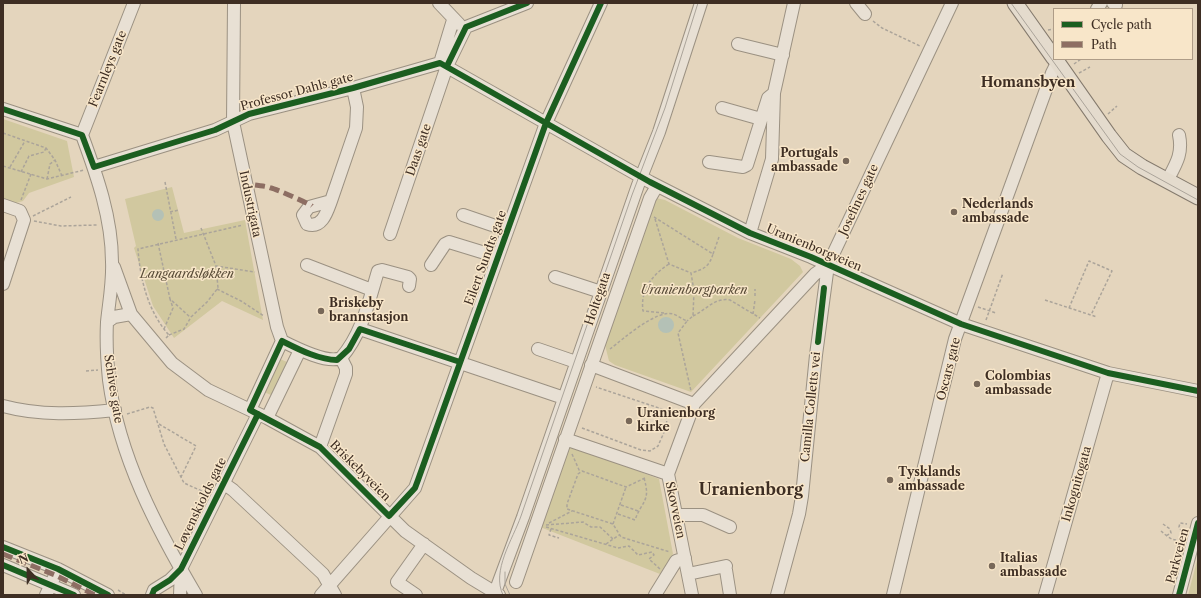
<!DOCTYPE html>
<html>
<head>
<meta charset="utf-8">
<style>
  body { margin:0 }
  #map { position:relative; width:1201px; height:598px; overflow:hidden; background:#e4d5bd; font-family:"Libre Caslon Text",serif }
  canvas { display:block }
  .frame { position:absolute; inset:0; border:4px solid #3e2e23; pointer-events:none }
  .legend { position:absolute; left:1053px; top:8px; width:140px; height:52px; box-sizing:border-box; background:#f8e6c9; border:1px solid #ae9c87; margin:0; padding:5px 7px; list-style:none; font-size:12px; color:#3e2e23 }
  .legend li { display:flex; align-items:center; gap:8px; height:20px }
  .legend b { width:20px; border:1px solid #ae9c87 }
  .north { position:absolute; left:8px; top:550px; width:40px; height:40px; -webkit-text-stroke:3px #f8e6c9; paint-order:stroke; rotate:338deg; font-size:11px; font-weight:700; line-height:16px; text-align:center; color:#3e2e23 }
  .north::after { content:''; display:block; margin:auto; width:14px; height:18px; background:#3e2e23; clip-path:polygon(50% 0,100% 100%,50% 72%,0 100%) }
</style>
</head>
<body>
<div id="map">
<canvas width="1201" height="598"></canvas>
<div class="frame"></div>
<ul class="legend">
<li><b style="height:5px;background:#1b5e20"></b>Cycle path</li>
<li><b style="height:5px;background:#8d6e63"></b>Path</li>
</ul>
<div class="north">N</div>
</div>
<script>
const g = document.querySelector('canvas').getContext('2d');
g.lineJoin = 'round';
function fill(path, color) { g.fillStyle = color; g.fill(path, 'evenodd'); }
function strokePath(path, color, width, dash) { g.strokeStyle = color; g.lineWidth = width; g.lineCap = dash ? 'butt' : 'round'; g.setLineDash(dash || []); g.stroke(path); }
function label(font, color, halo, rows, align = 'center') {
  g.font = font + ' "Libre Caslon Text",serif'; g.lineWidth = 3; g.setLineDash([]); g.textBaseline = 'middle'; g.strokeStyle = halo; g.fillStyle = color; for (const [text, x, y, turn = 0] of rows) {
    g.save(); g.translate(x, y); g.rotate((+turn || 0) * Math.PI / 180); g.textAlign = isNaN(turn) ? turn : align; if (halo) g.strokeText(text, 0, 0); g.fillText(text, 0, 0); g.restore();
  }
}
const green = new Path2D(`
  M3,119L67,141L74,177L29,193L23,201L16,203L3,199Z
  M172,187L184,233L245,220L263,320L222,301L174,338L153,306L134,248L136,246L125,199Z
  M656,198L665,200L738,238L791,259L800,266L803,272L691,392L615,365L609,361L605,345L653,201Z
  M280,359L287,362L271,395L264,392Z
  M568,444L659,479L673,554L660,574L540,527Z
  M1198,557V595H1188Z`);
const water = new Path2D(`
  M152 215a6 6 0 1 1 12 0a6 6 0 1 1-12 0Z
  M658 325a8 8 0 1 1 16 0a8 8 0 1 1-16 0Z`);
const path = new Path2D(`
  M873,21L882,28L920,46
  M1048,30L1054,29
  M1074,64L1081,59
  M1079,73L1090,67
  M1108,114L1117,106
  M3,133L46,148L55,160L62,176
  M3,166L47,179L84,170
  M10,167L25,141
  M21,172L29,156L44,152L46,148
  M47,179L50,164L55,160
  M165,182L176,239
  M21,200L31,174
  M170,212L179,210
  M33,216L71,197
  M654,217L713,254C709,267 704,269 691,273L694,291L693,316L687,321
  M655,219L669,264L691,273
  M34,221L61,226L97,225
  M201,228L216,266L255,272
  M158,243L170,299L190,317
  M713,254L719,237
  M217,289L241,301L264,316
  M755,296V289
  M1045,300L1097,317
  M978,307L996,313
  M1069,308L1089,261L1112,271L1091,315
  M664,313L643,311C640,290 652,275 669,264
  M753,314L755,300
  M693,316C706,310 715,297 730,300L760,318
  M986,320L1003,273
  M164,329L173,308L170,299
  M169,335L184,329L191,317L207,302L218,288L216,266
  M166,338L169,335C148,312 140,279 138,249L243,225
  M610,349C623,339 657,309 673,314C677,315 682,319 687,321L678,333L691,391
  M86,371L98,370
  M127,414L150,407L153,408L164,444L184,483L206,493
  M159,424L196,446L181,477
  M582,428L641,450L650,451L658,446C662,436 673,418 662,409L596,387
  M572,454L580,472
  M645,478L626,487L582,471L578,474L567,504V509L613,524L621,537L670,552
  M621,505L638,511
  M618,514L635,520C642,500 651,502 644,478
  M549,523L572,511
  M613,524L626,487
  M1163,524L1170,529L1171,533L1166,536
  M546,525L583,522L591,527H600L613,539
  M546,527L618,548L629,546L638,555L652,552L654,555L649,559L660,569
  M551,529L549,535L559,538
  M1161,531C1168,537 1177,546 1183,534L1179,527L1180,523L1187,524
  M606,544L619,535
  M118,590L126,595`);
const minor = new Path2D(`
  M234,3L233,122L277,327L282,341C296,348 327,364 341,358
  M439,3L459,24
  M856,3L865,14
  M1113,3L1116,5
  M1097,9L1101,3
  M738,44L783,55
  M440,63L453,20
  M722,108L761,119
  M3,109L82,135C97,176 112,218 112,262C113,282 109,302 107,322C106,341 107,360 109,380C119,457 157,529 196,595
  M82,135L134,3
  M709,162L743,167L747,165L768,98L773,94
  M94,167L215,130L249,114L353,88L440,63L650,182L750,233L811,257L961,324L1108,373L1198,391
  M1167,181C1176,164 1183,154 1179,135
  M331,201L309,207L303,215L307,224C322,229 327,212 331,201L356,128L357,107L353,88
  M3,205L20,211L24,220L3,284
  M463,215L507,230
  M750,233L772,159L774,93L794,3
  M390,234L447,66L466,27L527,3
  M307,265L372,290
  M431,265L445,244L449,242L498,257
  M114,267L131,314L172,363L208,390L267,418L320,447L405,531L471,578L499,595
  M555,277L601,292
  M107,322L114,317L131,314
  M360,329L564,398
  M538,349L576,362
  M341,358C362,334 369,301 378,271L382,270L408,277L410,279L409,286
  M591,365L694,404
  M3,406C40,416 77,414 115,410
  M250,410L282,341
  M267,418L300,350
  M565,439L668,474
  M320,447L346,374V368L341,358
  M223,483L233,490L323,574L335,595
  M676,515H703L730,527
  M3,547L58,569L108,595
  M3,565L74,595
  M726,570L730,595
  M688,574L726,566
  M516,582L650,198L657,186
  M46,595L58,569
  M152,595L154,590L170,580L181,569L258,414
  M180,595L181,569
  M321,595L415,488L546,123L601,3
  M416,595L397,582L424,544
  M494,595L523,517L638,185L659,132L701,3
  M655,595L676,561L685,558
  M692,595L668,474L694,404L815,274L828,265
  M777,595L799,514L802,496L816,355L828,265L952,3
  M893,595L955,339L1052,73L1059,59
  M1045,595L1108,373
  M1179,595L1198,523`);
const major = new Path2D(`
  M1015,3L1054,58
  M1055,59L1109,136L1124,155L1142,167L1198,197`);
const tram = new Path2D(`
  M1011,3L1120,154L1138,167L1198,200
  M505,572V584L510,595
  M503,595C491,571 513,539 521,516L632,195L665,108L698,3`);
const quiet = new Path2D(`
  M255,185C261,186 266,186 271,188C276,189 310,204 312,206
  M3,554L55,575L95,595`);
const cycleway = new Path2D(`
  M447,66L466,27L527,3
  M3,109L82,135L94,167L215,130L249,114L353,88L440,63L650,182L750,233L811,257L961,324L1108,373L1198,391
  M818,342L824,288
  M460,362L360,329L349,349L337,360C319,360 298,349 282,341L250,410L320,447L389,516L415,488L418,480L546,123L601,3
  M3,547L58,569L108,595
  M3,565L74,595
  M152,595L154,590L170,580L181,569L258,414
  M1179,595L1198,523`);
const markers = [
  [846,161,4,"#786859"],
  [954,212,4,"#786859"],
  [321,311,4,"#786859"],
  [977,384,4,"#786859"],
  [629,421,4,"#786859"],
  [890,480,4,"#786859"],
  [992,566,4,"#786859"]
];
const streetNames = [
  ["Fearnleys gate",108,69,-68],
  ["Professor Dahls gate",297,92,-15],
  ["Daas gate",419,150,-71],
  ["Josefines gate",859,200,-65],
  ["Industrigata",250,204,78],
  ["Uranienborgveien",814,248,23],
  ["Eilert Sundts gate",486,258,-70],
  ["Holtegata",598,299,-71],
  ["Oscars gate",949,369,-76],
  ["Schives gate",113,389,81],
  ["Camilla Colletts vei",811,407,-84],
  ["Briskebyveien",360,471,45],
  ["Inkognitogata",1077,484,-74],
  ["Løvenskiolds gate",201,504,-64],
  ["Skovveien",675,510,78],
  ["Parkveien",1178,556,-75]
];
const poiNames = [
  ["Portugals",838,154,"right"],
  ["ambassade",838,168,"right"],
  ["Nederlands",962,205],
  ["ambassade",962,219],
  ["Briskeby",329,304],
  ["brannstasjon",329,318],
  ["Colombias",985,377],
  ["ambassade",985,391],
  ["Uranienborg",637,414],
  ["kirke",637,428],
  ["Tysklands",898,473],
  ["ambassade",898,487],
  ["Italias",1000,559],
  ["ambassade",1000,573]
];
const parkNames = [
  ["Langaardsløkken",187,275],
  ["Uranienborgparken",694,291]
];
const quarterNames = [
  ["Homansbyen",1028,83]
];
const districtNames = [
  ["Uranienborg",751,490]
];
fill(green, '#d1c89f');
fill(water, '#b4c1b6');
strokePath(minor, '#9b9182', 14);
strokePath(major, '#847a6d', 17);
strokePath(path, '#aba49a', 1.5, [3, 2]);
strokePath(minor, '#e8e0d4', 12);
strokePath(major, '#e4dbcd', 15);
strokePath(tram, '#aba49a', 1);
strokePath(quiet, '#8d6e63', 5, [10, 5]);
strokePath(cycleway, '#1b5e20', 6);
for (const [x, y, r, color] of markers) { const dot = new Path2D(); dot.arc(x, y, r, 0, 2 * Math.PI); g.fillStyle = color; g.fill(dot); strokePath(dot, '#f8e6c9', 1.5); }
label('12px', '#3e2e23', '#f8e6c9', streetNames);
label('bold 12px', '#3e2e23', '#f8e6c9', poiNames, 'left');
label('italic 12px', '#584b37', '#f8e6c9', parkNames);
label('bold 14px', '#3e2e23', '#f8e6c9', quarterNames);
label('bold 16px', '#3e2e23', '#f8e6c9', districtNames);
</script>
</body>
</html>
